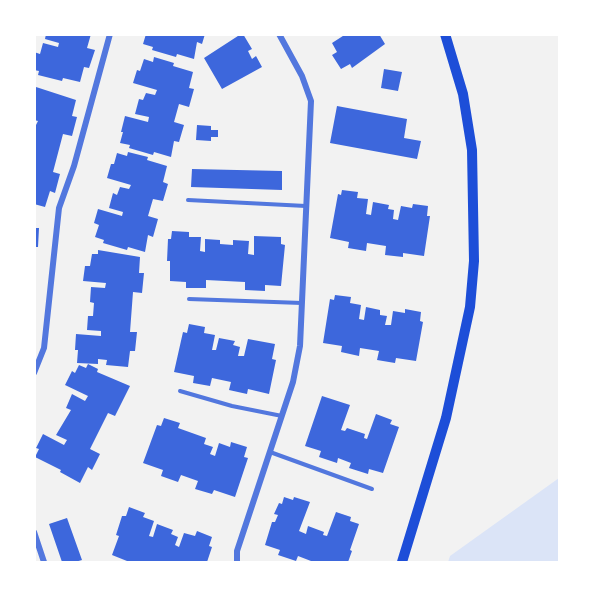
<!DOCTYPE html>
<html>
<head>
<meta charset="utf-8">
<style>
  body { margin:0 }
  #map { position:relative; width:594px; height:597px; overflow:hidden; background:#f2f2f2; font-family:"Archivo Narrow",sans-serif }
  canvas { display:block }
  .frame { position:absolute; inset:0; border:36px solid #fff; pointer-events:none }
</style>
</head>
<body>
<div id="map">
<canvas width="594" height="597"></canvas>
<div class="frame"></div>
</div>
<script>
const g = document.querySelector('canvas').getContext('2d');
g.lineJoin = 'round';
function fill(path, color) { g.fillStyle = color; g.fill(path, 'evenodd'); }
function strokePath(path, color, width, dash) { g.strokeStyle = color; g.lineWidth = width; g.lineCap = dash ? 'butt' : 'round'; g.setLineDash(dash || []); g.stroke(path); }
const green = new Path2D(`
  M559,478V562H448L450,556Z`);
const building = new Path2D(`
  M46,34H91L87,48L95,50L89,68L84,67L80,82L63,78L62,81L38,75L39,71L34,70V52L40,54L43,43L58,47L59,43L45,39Z
  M146,34H205L202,44L197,42L194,59L177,54L176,57L152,50L153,47L143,44Z
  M241,34H243L252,49L248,51L252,59L256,56L262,67L222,89L204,58Z
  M346,34H379L385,44L352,68L350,64L341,69L332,55L337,52L332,43Z
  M154,57L174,63L173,66L193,72L189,88L194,89L189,107L179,104L174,122L184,125L179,142L174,141L171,157L154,152L153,155L129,148L130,145L120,143L123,132H121L125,116L148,122L149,117L135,114L139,99L143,100L146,93L155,95L157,90L133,83L137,70L140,71L144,59L153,62Z
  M384,69L402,72L398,91L381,88Z
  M36,87L76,100L72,116L77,117L72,136L63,134L53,172L60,174L55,193L50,191L45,207L34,204V125H36L38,121L34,120Z
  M337,106L407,119L404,138L421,141L417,159L330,143Z
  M197,125L211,126V130H218V137H211V141L196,140Z
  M128,152L148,157L147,160L167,166L163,182L168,184L163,201L153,199L148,216L158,219L153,237L148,235L145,252L128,247L127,250L103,243L104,240L95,237L99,225L94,223L98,209L122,216L123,212L109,208L113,193L117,195L120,187L129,189L131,185L107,178L111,164H114L117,153L127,156Z
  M192,169L282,171V190L191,187Z
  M342,190L358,192L357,198L368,199L366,214L371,215L373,202L389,205L388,209L394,210L393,219L398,220L401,206L412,208L413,204L428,206L427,216H430L424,256L403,253V257L385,255L386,246L367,243L366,251L348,248L349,242L330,238L338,194L341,195Z
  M34,228H39L38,247H34Z
  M172,231L189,232V237H201L200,251L205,252V239L220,240V244L233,245V240L249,241L248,254L254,255V236L281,237V244L285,245L281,286L265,285V291L245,290V282L206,280V288H186V282L170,281V261H167L168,239H171Z
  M98,250L140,257L139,273H144L142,293L133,292L130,332H137L135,351H130L128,367L106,365L107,360L98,359V364L77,363L78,350H75L76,334L101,336V331L87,330L88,316H93L94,303L90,302L91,287L105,288L106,283L83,281L85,266H90L92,254H98Z
  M335,295L351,297L350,303L361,305L359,319L364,320L366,307L380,310V315L387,316L385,325H391L393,311L405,313V309L421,312L420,321L423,322L416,361L396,358L395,363L377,360L379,351L360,348L359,356L341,352L342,346L323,343L330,299L334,300Z
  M189,324L205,327L204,333L215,335L212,350H216L219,338L235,341L233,345L240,347L238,356H244L248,339L275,344L272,359L276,360L269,394L248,389L247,394L229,390L231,382L212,378L210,386L193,383L194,376L174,372L183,332L187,333Z
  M88,364L98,369L97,372L130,386L115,416L108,413L90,449L100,454L92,470L88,467L80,483L60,472L61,470L35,457L39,449L36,448L43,434L64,445L67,440L56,435L71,410L66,408L72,394L85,401L88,396L65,385L72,371L75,373L79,365L86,368Z
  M322,396L350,405L341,430L345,431L347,428L365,434L364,438L367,439L376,414L392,420L390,424L399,427L383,473L369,469L368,474L349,468L351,463L338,458L337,463L319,457L321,451L305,446Z
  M164,418L180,423L178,428L206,438L204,444L213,447L210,454L215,456L219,443L230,447L231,442L247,447L244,457L248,458L235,497L214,490L212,494L195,489L198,481L181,475L178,482L161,476L163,470L143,463L157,425L161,426Z
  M284,497L293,500L294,497L310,502L299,531L306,534L308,526L324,532L323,535L327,536L336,512L351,517L350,521L359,524L350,550L352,551L348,562H310L311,561L298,556L296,561L278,555L280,550L265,545L272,522H275L278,515L274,514L279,503L282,504Z
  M129,507L145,513L143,517L154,521L149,536L153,537L157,524L173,530L171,534L178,537L175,545L179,547L184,533L195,536L197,531L212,537L209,546L212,547L207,562H126L127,561L112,555L119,536L116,535L122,516H126Z
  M67,518L82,560L75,562H62L49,524Z`);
const service = new Path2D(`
  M188,200L306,206
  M189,299L302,303
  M180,391L232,406L282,416
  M270,452L372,489`);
const minor = new Path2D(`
  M34,373L44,348L59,208L74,166L110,34
  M34,532L44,562
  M237,562V551L293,382L300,346L311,101L302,76L279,34`);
const secondary = new Path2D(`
  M402,562L446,418L470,307L474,261L472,150L463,94L445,34`);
fill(green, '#dbe4f7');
fill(building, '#3d67dc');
strokePath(service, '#5277de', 4);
strokePath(minor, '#5277de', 6);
strokePath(secondary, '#1d4ed8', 10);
</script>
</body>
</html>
